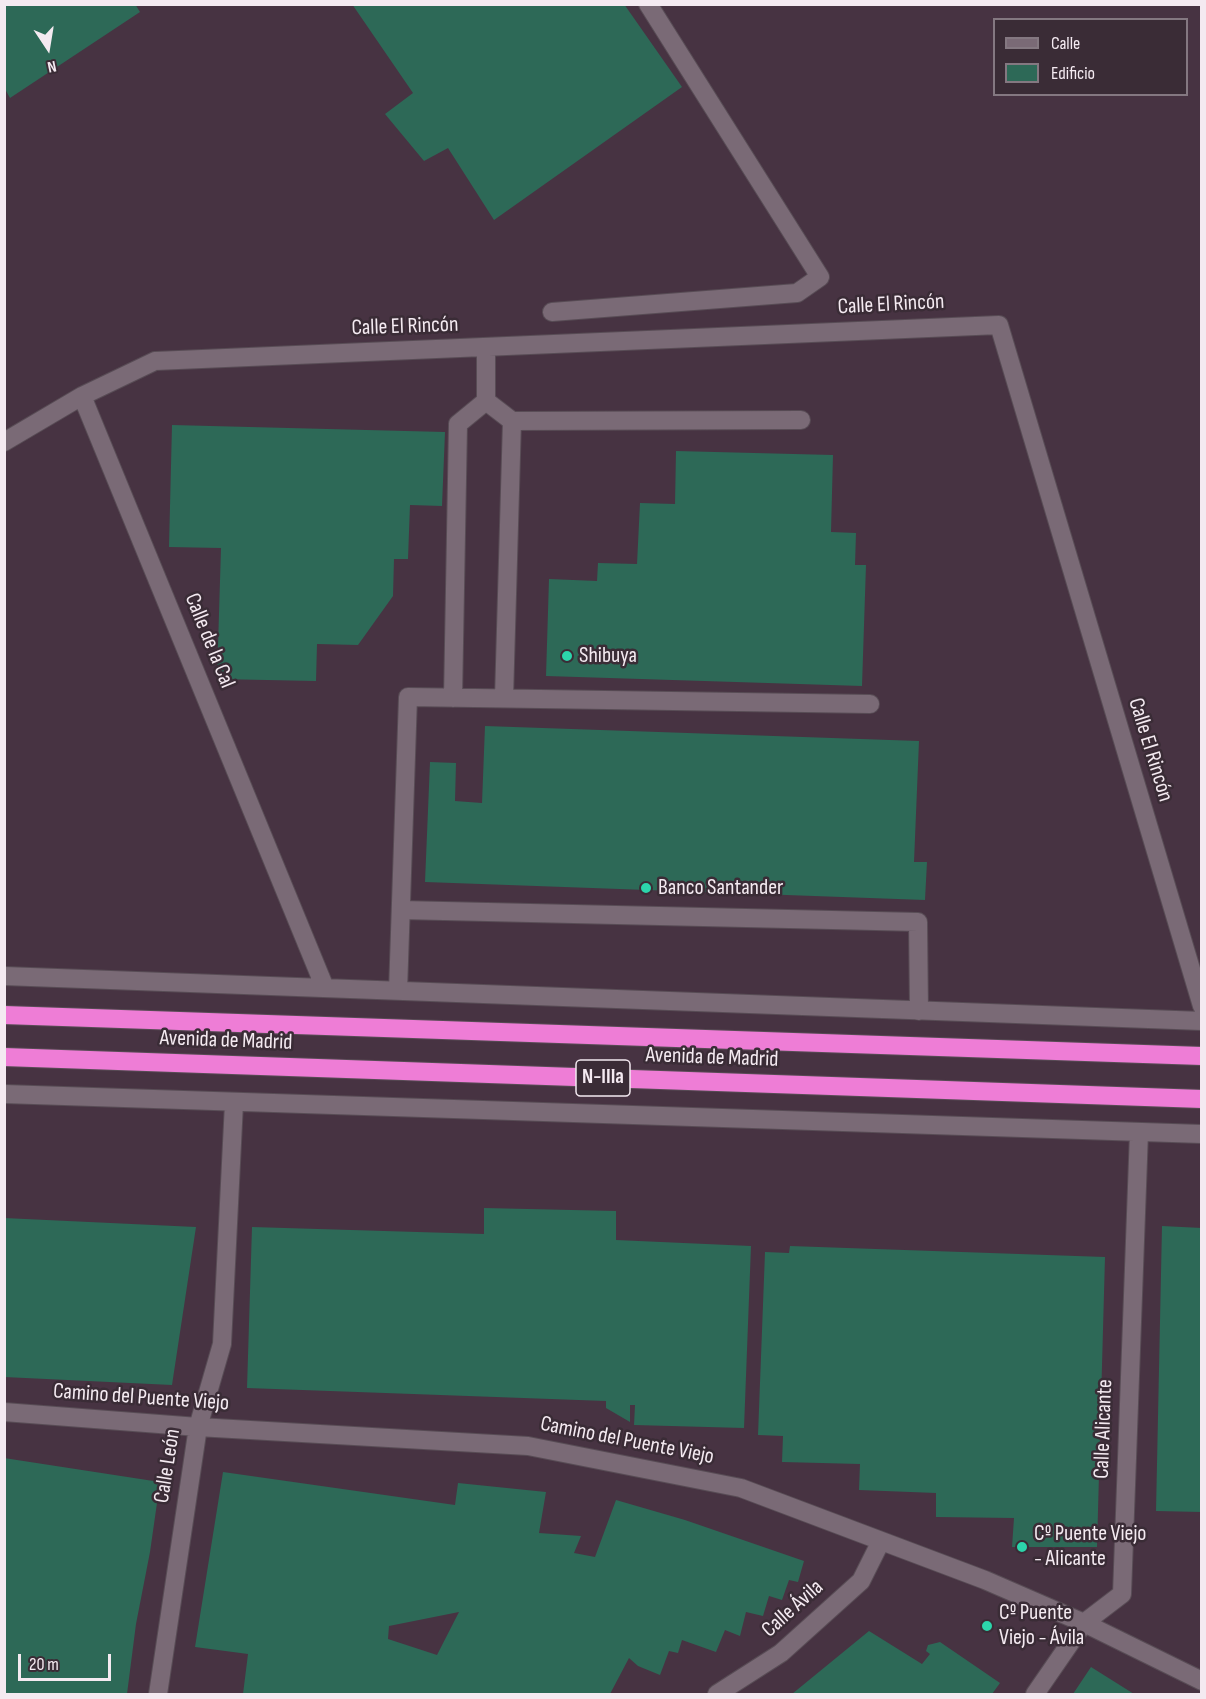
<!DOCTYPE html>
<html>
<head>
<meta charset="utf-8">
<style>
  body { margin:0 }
  #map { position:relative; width:1206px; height:1699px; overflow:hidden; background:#3a2c36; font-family:"Sofia Sans Condensed",sans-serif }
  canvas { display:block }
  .frame { position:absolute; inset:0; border:6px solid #f4eaf1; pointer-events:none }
  .legend { position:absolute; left:993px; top:18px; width:195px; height:78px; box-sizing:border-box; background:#3a2c36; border:2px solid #847881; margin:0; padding:8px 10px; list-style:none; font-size:18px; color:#f4eaf1 }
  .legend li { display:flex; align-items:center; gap:12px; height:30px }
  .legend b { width:30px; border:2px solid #847881 }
  .north { position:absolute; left:18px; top:18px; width:60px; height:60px; -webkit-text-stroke:4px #3a2c36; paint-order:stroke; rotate:168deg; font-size:16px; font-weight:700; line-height:24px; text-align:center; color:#f4eaf1 }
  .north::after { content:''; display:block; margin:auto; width:21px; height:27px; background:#f4eaf1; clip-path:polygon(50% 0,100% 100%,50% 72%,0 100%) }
  .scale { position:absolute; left:18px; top:1654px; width:93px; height:27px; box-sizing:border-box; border:3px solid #f4eaf1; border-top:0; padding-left:8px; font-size:18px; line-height:21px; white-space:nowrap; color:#f4eaf1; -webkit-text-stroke:4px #3a2c36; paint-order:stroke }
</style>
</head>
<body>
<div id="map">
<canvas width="1206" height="1699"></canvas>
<div class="frame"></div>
<ul class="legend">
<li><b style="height:8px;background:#7a6a76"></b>Calle</li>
<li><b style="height:16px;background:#2d6957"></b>Edificio</li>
</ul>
<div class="north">N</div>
<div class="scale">20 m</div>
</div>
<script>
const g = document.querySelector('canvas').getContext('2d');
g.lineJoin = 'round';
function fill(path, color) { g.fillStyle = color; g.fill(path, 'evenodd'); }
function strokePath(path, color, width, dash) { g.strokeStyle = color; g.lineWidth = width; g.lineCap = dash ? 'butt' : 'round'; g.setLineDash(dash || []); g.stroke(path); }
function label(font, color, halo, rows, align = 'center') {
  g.font = font + ' "Sofia Sans Condensed",sans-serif'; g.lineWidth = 5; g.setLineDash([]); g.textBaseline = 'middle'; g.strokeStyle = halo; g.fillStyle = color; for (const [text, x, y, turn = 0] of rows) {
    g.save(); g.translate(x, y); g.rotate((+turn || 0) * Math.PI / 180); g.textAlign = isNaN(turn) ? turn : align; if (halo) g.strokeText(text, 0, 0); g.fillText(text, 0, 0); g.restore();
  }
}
const built = new Path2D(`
  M5,5H1201V1694H5ZM994,20H1186V94H994Z`);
const building = new Path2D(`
  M5,4H135L140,12L10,98L5,89Z
  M352,4H624L682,87L494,220L448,148L424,161L385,114L413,93Z
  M172,425L445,432L442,506L410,505L408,559H394L393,596L358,645L317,644L316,681L217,679L221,548L169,547Z
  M676,451L833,455L831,532L856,533L855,565H866L862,686L546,676L549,579L597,581L598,563L637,564L640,503L675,504Z
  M485,726L919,741L914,862H927L925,900L425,882L430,762L456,763L455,801L482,803Z
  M484,1208L616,1211V1240L751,1246L744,1428L634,1425L635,1405H630V1422L606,1408V1401L247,1388L252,1227L484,1234Z
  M4,1218L196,1227L172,1385L4,1377Z
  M1162,1226L1202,1228V1512L1156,1511Z
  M790,1246L1105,1257L1097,1547H1012L1014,1518L936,1517V1493L859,1490L860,1464L782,1462L783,1436L758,1435L765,1252L789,1253Z
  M4,1458L160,1482L150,1552L136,1624L127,1694H4Z
  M223,1472L455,1505L458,1483L546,1492L539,1533L581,1536L574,1553L595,1557L616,1500L685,1520L804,1561L798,1582L789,1580L782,1600L769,1596L763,1616L746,1612L740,1636L725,1630L716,1652L682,1640L678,1653L669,1651L660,1675L638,1666L629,1658L610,1694H243L248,1654L195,1647ZM459,1612L437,1655L388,1639L389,1626Z
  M869,1631L922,1664L930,1654L926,1651L928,1645L940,1642L1000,1683L992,1694H792Z
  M1091,1667L1134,1694H1073Z`);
const minor = new Path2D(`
  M552,312L797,293L820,277L648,4
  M82,396L155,361L999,325L1202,1006
  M486,401L512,421L504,698
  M486,401V347
  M512,421L801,420
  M4,442L82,396L325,988
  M453,698L458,424L486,401
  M401,910L918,922L919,1011
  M4,976L1202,1021
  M398,991L408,697L870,704
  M4,1094L1202,1134
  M4,1412L198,1427L528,1446L741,1488L985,1580L1084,1623L1202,1681
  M158,1694L198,1427L222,1344L234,1103
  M717,1694L781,1653L861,1581L881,1541
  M1035,1694L1084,1623L1122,1594L1139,1132`);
const highway = new Path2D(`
  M4,1015L1202,1056
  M4,1057L1202,1099`);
const markers = [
  [567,656,6,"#2cd5ab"],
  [646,888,6,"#2cd5ab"],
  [1022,1547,6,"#2cd5ab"],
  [987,1626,6,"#2cd5ab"]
];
const shields = [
  [603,1078,54]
];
const shieldNames = [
  ["N-IIIa",603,1078]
];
const streetNames = [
  ["Calle El Rincón",891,305,-3],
  ["Calle El Rincón",405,327,-2],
  ["Calle de la Cal",209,641,68],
  ["Calle El Rincón",1150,750,73],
  ["Avenida de Madrid",226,1041,2],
  ["Avenida de Madrid",712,1058,2],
  ["Camino del Puente Viejo",141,1398,4],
  ["Calle Alicante",1104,1429,-88],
  ["Camino del Puente Viejo",627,1441,11],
  ["Calle León",168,1466,-81],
  ["Calle Ávila",793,1609,-42]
];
const poiNames = [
  ["Shibuya",579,656],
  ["Banco Santander",658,888],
  ["Cº Puente Viejo",1034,1534],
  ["- Alicante",1034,1559],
  ["Cº Puente",999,1613],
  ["Viejo - Ávila",999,1638]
];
fill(built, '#473342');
fill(building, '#2d6957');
strokePath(minor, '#584c55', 20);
strokePath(highway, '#584c55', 20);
strokePath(minor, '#7a6a76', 18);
strokePath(highway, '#ee7dd6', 18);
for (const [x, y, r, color] of markers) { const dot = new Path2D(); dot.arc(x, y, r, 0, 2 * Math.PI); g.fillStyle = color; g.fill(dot); strokePath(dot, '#3a2c36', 2); }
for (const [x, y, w] of shields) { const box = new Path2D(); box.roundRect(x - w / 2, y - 18, w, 36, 4.5); g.fillStyle = '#3a2c36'; g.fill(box); strokePath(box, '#f4eaf1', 1.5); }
label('bold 21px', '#f4eaf1', null, shieldNames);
label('22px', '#f4eaf1', '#3a2c36', streetNames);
label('22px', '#f4eaf1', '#3a2c36', poiNames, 'left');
</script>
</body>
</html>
